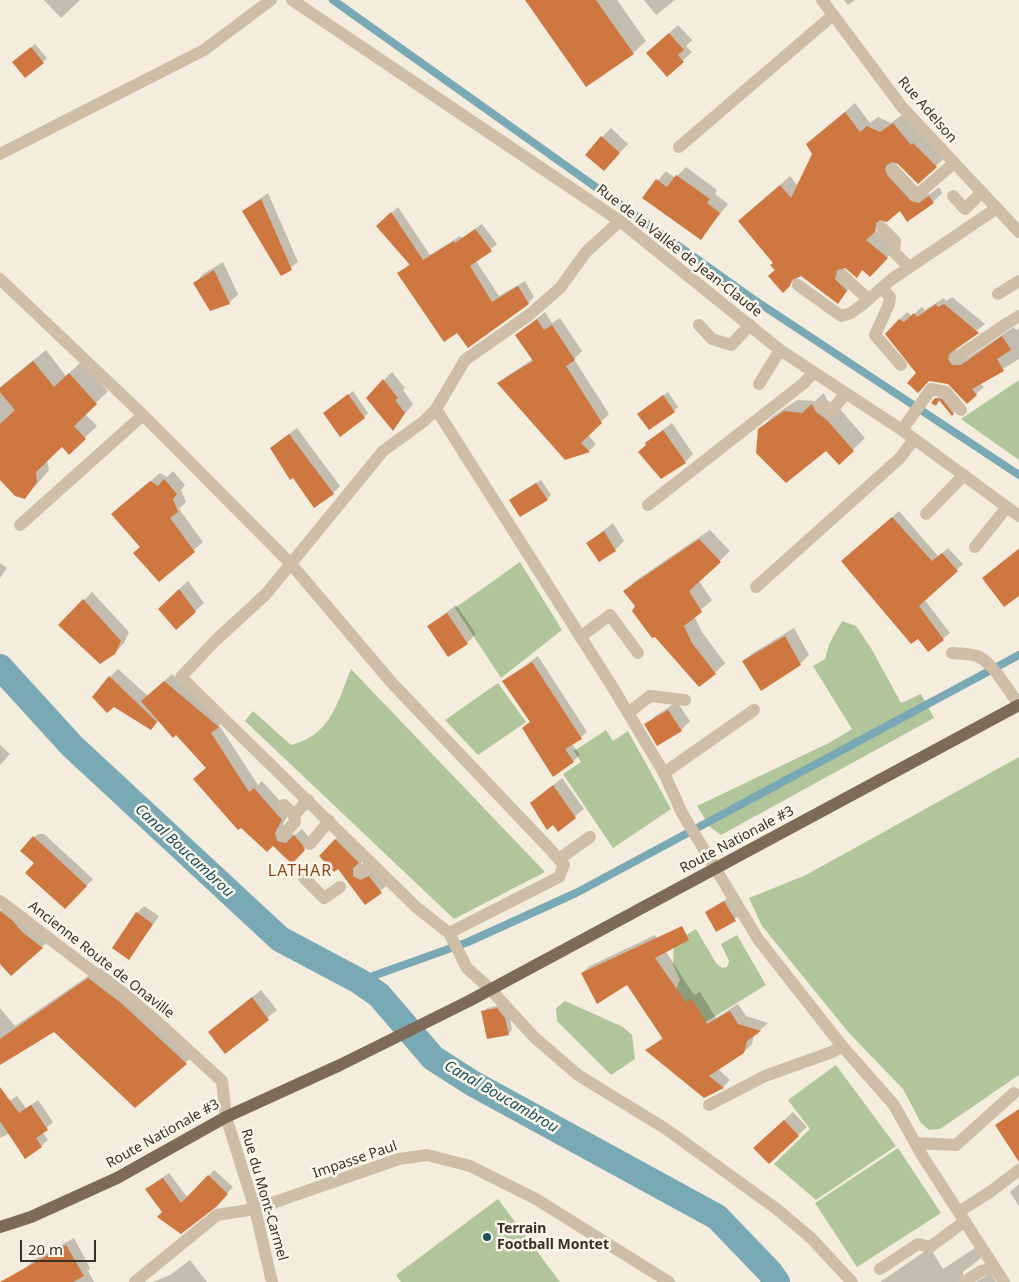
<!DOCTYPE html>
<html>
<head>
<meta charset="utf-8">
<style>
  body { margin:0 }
  #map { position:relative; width:1019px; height:1282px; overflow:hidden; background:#f4eddd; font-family:"Noto Sans",sans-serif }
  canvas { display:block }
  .scale { position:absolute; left:20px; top:1240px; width:76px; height:22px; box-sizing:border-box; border:2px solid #3a3028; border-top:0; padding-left:6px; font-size:15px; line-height:18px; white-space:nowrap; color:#3a3028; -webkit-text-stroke:4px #fbf6ea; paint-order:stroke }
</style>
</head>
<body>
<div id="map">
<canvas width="1019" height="1282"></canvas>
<div class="scale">20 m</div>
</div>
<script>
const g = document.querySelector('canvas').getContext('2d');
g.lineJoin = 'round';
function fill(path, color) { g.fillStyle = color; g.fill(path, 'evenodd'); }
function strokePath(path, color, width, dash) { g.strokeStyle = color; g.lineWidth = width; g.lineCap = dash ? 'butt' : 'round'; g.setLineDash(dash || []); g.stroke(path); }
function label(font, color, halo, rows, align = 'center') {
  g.font = font + ' "Noto Sans",sans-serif'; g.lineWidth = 5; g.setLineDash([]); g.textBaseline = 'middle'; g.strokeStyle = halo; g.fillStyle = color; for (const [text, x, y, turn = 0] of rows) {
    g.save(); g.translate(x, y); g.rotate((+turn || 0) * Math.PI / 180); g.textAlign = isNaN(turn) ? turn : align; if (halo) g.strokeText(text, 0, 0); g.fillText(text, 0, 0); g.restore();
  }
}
const green = new Path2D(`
  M1019,380V460L961,419Z
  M520,562L562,630L501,678L455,608Z
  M842,621L856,626L871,648L901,703L921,694L934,718L721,835L710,827L697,806L829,743L852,729L813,666L825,659L829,644Z
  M351,669L545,872L454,919L245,721L253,711L291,745C331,735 337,703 351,669Z
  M498,683L526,722L478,755L445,720Z
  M606,730L613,741L628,731L671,809L613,848L563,774L581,762L574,751Z
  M1019,757V1075L940,1129L929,1130L921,1123L903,1089L849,1033L762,926L749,898L806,875Z
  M696,929L716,963L722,968L727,967L729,961L721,944L737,935L766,985L704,1023L686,1009L675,992L680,980L673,965L674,942Z
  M565,1001L623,1027L632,1035L635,1059L611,1075L557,1021L556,1008Z
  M836,1065L896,1146L816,1200L774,1164L810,1129L788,1100Z
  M898,1148L941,1213L857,1267L815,1203Z
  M498,1199L560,1282H401L396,1275Z`);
const shadow = new Path2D(`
  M44,0H80L61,18Z
  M529,0H617L646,41L633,53Z
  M644,0H675L656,15Z
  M844,0H855L848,5Z
  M678,25L692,40L686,46L692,52L667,75L656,45Z
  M35,44L47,58L43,62L18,58Z
  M855,103L870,123L878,117L891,123L903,114L946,157L918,182L896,161L894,162L921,192L930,194L939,187L942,193L933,202L900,209L875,230L896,247L880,266L863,270L857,276L843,265L842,266L856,281L837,302L802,275L789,285L776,269L775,263L739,221L790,176L798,186L814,153L807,145Z
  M611,128L628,144L613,160L602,137Z
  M686,167L717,190L715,194L728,204L701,238L644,197L666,171L675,178Z
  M268,193L298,262L281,275L243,211Z
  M398,207L430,255L460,236L462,238L482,224L497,244L476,261L499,296L525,281L534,297L528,303L457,332L398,273L411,263L384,220Z
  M223,262L238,294L229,303L195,283L203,274Z
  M952,297L985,324L956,347V355L966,359L1014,327L1016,330L1019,328V359L980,383L984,387L976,394L917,373L886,333L907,312L912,316L922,307L925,310L944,298L946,301Z
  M545,312L552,323L560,318L582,351L574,359L609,414L588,435L596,444L589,451L499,383L507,376L533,359L517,335Z
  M46,350L66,376L81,362L108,391L85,414L97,426L69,453L62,445L47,460L49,470L25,498L0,478V387Z
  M392,372L405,388L403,390L413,404L393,429L384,380Z
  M353,391L368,413L364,417L324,413Z
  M668,392L678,407L674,411L643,410Z
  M824,393L827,400L839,408L865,438L839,463L826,449L759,430L772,417L797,400L815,401Z
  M940,395L957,409L952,414L940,400L935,405L936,399Z
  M672,423L693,454L685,462L646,443Z
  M297,428L340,486L333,493L271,448Z
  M173,471L185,485L181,490L186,502L179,509L203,542L159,580L122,506L160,473L167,477Z
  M541,480L551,495L547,499L515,496Z
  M899,511L938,556L948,548L963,564L924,599L950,633L929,650L849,555Z
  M613,523L624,541L615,550L588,543Z
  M710,530L730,551L699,581L712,600L694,616L702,632L725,663L715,673L636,606L625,591L635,581Z
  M1019,548V594L983,578L992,570Z
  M0,563L7,568L0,578Z
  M188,581L204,603L195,611L159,609Z
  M92,592L129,632L124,643L115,653L60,625Z
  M456,605L476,634L467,643L429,626Z
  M794,628L809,655L800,664L744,661L753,653Z
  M538,656L587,732L572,744L580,755L573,761L523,728L531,721L504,681Z
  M118,669L148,696L172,674L226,719L219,725L258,785L262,781L290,812L283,824L285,833L295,835L302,829L312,841L292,862L273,844L177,733L159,720L151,729L110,677Z
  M677,702L690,721L681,730L646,725L655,716Z
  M0,745L10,754L0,765Z
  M562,778L584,809L558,830L531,803Z
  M344,831L361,860V867L379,868L390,883L366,903L335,840Z
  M38,834H44L93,879L65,907L30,841Z
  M728,898L739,916L717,930L707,912Z
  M10,903L26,913L33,921L54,936L11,974L0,963V911Z
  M144,906L159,916L129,958L137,913Z
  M655,935L694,995L700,992L716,1018L738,1004L746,1016L768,1023L754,1035L752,1044L744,1052L718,1069L730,1080L723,1087L647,1050L663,1037L627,983L582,973L590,966Z
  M100,968L132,992L198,1052L135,1107L54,1030L0,1061V1008L15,1026Z
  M261,990L277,1010L229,1049L213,1029Z
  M501,1005L509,1014L512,1030L508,1034L483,1012L487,1008Z
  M17,1096L26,1108L38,1100L53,1122L42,1132L48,1140L41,1146L10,1133L0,1138V1108Z
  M793,1112L807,1127L798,1135L764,1139Z
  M214,1170L233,1187L215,1206L163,1212L150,1187L157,1181L169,1173L188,1198Z
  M1019,1184V1206L1010,1192Z
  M74,1238L90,1268L88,1271L94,1282H10L34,1260Z
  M930,1248L943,1269L975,1248L981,1258L963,1272V1279L968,1282H880Z
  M190,1260L207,1282H153L170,1275Z
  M991,1273L996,1282H976Z`);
const stream = new Path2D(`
  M333,0L753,299L1019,475
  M359,981L468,942L576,893L1019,655`);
const canal = new Path2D(`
  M0,667L72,746L280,939L359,981L379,995L433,1058L472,1083L717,1217L769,1271L777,1282`);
const building = new Path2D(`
  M525,0H596L634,54L586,87Z
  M669,33L684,50L678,55L684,62L667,77L646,53Z
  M31,47L44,63L25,78L12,62Z
  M845,112L860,132L867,126L880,132L893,123L911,145L913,143L937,167L918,184L898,164L892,162L887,165L885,168L887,175L911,201L919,203L929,196L934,203L907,222L900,211L887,222L880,220L876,223L875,232L866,240L888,258L870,277L862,270L857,278L845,268L837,270L835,279L847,291L838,304L801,276L792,280L790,286L783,293L768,276L775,270L770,265L773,263L738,221L780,185L791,198L812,154L806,144Z
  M601,136L620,153L604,171L585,155Z
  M676,175L710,199L707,203L720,213L701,240L642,198L656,179L667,187Z
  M261,199L292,270L281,276L242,211Z
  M391,212L423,260L454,241L455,243L475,229L492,251L470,266L492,302L518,286L529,304L468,348L457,333L444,342L397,273L410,265L376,226Z
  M214,270L230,304L210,311L193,283Z
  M936,304L938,307L944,304L979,333L949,354L948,359L952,365H961L1002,336L1011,350L997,359L1004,371L972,389L977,395L967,404L948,384L929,381L918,393L907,383L916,373L885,334L899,319L904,322L914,313L917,317Z
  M537,319L544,330L552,325L575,360L566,366L602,423L581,443L590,452L565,460L497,383L533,361L515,335Z
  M33,361L54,387L69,373L97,404L74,426L86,439L69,455L62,447L36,472L37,482L25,499L15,496L0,480V424L15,410L0,392V388Z
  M383,379L398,398L395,400L405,413L393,431L366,398Z
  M348,394L365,418L340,437L323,413Z
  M663,395L675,412L649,430L637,414Z
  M935,398L942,399L954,414L952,416L939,400L936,406L931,403Z
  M812,404L816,412L827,420L854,451L839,465L826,451L786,483L756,453L758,429L784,411L802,413Z
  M663,430L686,463L661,479L638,452L646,445L645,443Z
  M289,434L334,494L314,508L293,478L290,480L270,448Z
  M164,479L177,494L173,499L178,512L170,518L195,552L159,582L133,553L140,547L111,514L150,481L158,486Z
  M536,483L548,500L520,517L509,500Z
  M892,517L932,561L942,553L958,571L919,606L944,640L928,652L918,639L911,644L841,561Z
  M604,531L616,551L599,562L586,543Z
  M699,539L721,562L689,591L702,612L684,626L692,643L716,674L699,687L655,637L652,638L632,611L635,606L623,591Z
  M1019,549V596L1004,607L982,578Z
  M179,589L196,612L176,630L158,609Z
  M83,599L121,641L115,654L100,664L58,625Z
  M447,613L468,644L448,657L427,626Z
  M785,636L801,665L761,691L742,661Z
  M532,662L582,739L565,749L574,762L553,777L522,728L530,722L502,681Z
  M109,676L157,722L151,730L114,707L107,713L92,697Z
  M164,681L219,727L211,733L249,792L254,788L282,820L275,833L277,841L286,843L294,835L302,844L305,850L292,864L273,846L267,852L241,828L238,830L193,779L206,768L176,735L173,738L141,701Z
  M668,710L682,731L657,746L644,724Z
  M553,785L576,818L558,832L553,825L547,830L530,803Z
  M33,836L87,886L65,909L25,873L34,863L20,851Z
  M335,839L359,863L353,868V876L360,880L369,876L382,893L365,905L338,869L334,872L319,856Z
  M724,901L736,921L716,932L705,912Z
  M0,911L13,921L22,932L43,948L11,976L0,964Z
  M136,912L153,924L129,960L112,948Z
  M682,926L689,940L655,958L686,1002L692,999L707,1024L730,1011L738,1024L761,1031L747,1041L744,1053L709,1076L724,1088L704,1098L645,1050L663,1039L627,985L597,1004L581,973Z
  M88,978L121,1003L187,1064L135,1108L54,1032L0,1065V1039Z
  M252,997L269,1020L225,1054L208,1032Z
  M497,1008L505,1018L509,1035L487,1039L481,1011Z
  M0,1087L19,1113L31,1105L48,1130L36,1138L42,1147L25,1159L0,1121Z
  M1019,1109V1162L995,1125Z
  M784,1120L799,1136L769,1164L753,1148Z
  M208,1175L228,1194L216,1207L181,1234L157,1217L162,1212L145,1189L163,1178L181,1203Z
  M66,1245L84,1276L73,1282H0Z`);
const service = new Path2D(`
  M893,170L917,195L954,163
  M953,196L965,209L982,192
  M882,228L895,241L894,252L909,267
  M843,276L868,299
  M798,285L841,316L851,313L863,304
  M882,288L890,297L889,304L875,335L901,365
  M998,294L1019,281
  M699,325L712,339L731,345L750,325
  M956,358L1006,324
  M759,384L780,350
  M821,406L830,413L845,394
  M902,430L931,389L946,392L961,410
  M648,505L804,383L813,373
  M926,514L964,475
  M975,547L1007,507
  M756,587L900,458L914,439
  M580,637L610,615L638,653
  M952,653C960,654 972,653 979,657C994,664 1008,691 1019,704
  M664,773L754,710
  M284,805L294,815
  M283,835L295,822L294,815L308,800
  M310,844L329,821
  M559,859L590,837
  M360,872L373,865
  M304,878L324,898L340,887
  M449,933L559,877L564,865L547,846
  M709,1105L765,1076L832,1052L842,1046
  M916,1143L956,1145L1014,1093
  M880,1269L918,1244L930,1247L965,1221
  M964,1282L981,1271L993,1268`);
const minor = new Path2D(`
  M292,0L620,221L780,350L902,430L1019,516
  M822,0L902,107L1019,232
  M679,147L832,16
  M0,154L204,50L271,0
  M620,221L586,252L560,288L529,315L465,360L436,409L423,422L383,451L266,594L215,641L181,677L416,907L449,933L467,968L490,989L534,1037L578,1075L666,1129L778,1210L811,1238L852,1282
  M0,279L143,415L291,564L392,683L547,846
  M863,304L892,279L997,208
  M1006,324L1019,316
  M436,409L615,691L664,773L682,813L758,939L842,1046L894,1105L923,1157L1004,1282
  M20,525L143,415
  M628,713L650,696L685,700
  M0,901L151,1016L222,1081L226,1117L255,1209L272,1282
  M960,1211L990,1192L1019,1170
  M135,1282L217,1215L255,1209L399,1159L427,1155L470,1166L536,1199L669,1282`);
const primary = new Path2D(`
  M0,1227L31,1217L117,1178L226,1117L340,1065L469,1001L1019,705`);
const markers = [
  [487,1237,5,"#1a505f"]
];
const streetNames = [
  ["Rue Adelson",927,110,49],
  ["Rue de la Vallée de Jean-Claude",679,251,38],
  ["Route Nationale #3",737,840,-28],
  ["Ancienne Route de Onaville",101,960,38],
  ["Route Nationale #3",163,1134,-29],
  ["Impasse Paul",355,1160,-19],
  ["Rue du Mont-Carmel",264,1195,74]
];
const poiNames = [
  ["Terrain",497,1229],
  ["Football Montet",497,1245]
];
const waterNames = [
  ["Canal Boucambrou",184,851,43],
  ["Canal Boucambrou",501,1097,30]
];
const quarterNames = [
  ["LATHAR",300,871]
];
fill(green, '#b1c59b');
fill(shadow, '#0003');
strokePath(stream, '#79a9b4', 8);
strokePath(canal, '#79a9b4', 26);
fill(building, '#cf7740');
strokePath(service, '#cebea7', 12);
strokePath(minor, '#cebea7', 12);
strokePath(primary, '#7d6a58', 12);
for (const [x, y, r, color] of markers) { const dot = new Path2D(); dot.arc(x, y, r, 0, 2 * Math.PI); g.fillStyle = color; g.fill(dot); strokePath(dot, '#fbf6ea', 2); }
label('14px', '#3a3028', '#fbf6ea', streetNames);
label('bold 14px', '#3a3028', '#fbf6ea', poiNames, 'left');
label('italic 15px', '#1a505f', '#fbf6ea', waterNames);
g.letterSpacing = '1px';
label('16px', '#8f471b', '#fbf6ea', quarterNames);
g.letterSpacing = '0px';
</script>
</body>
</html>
